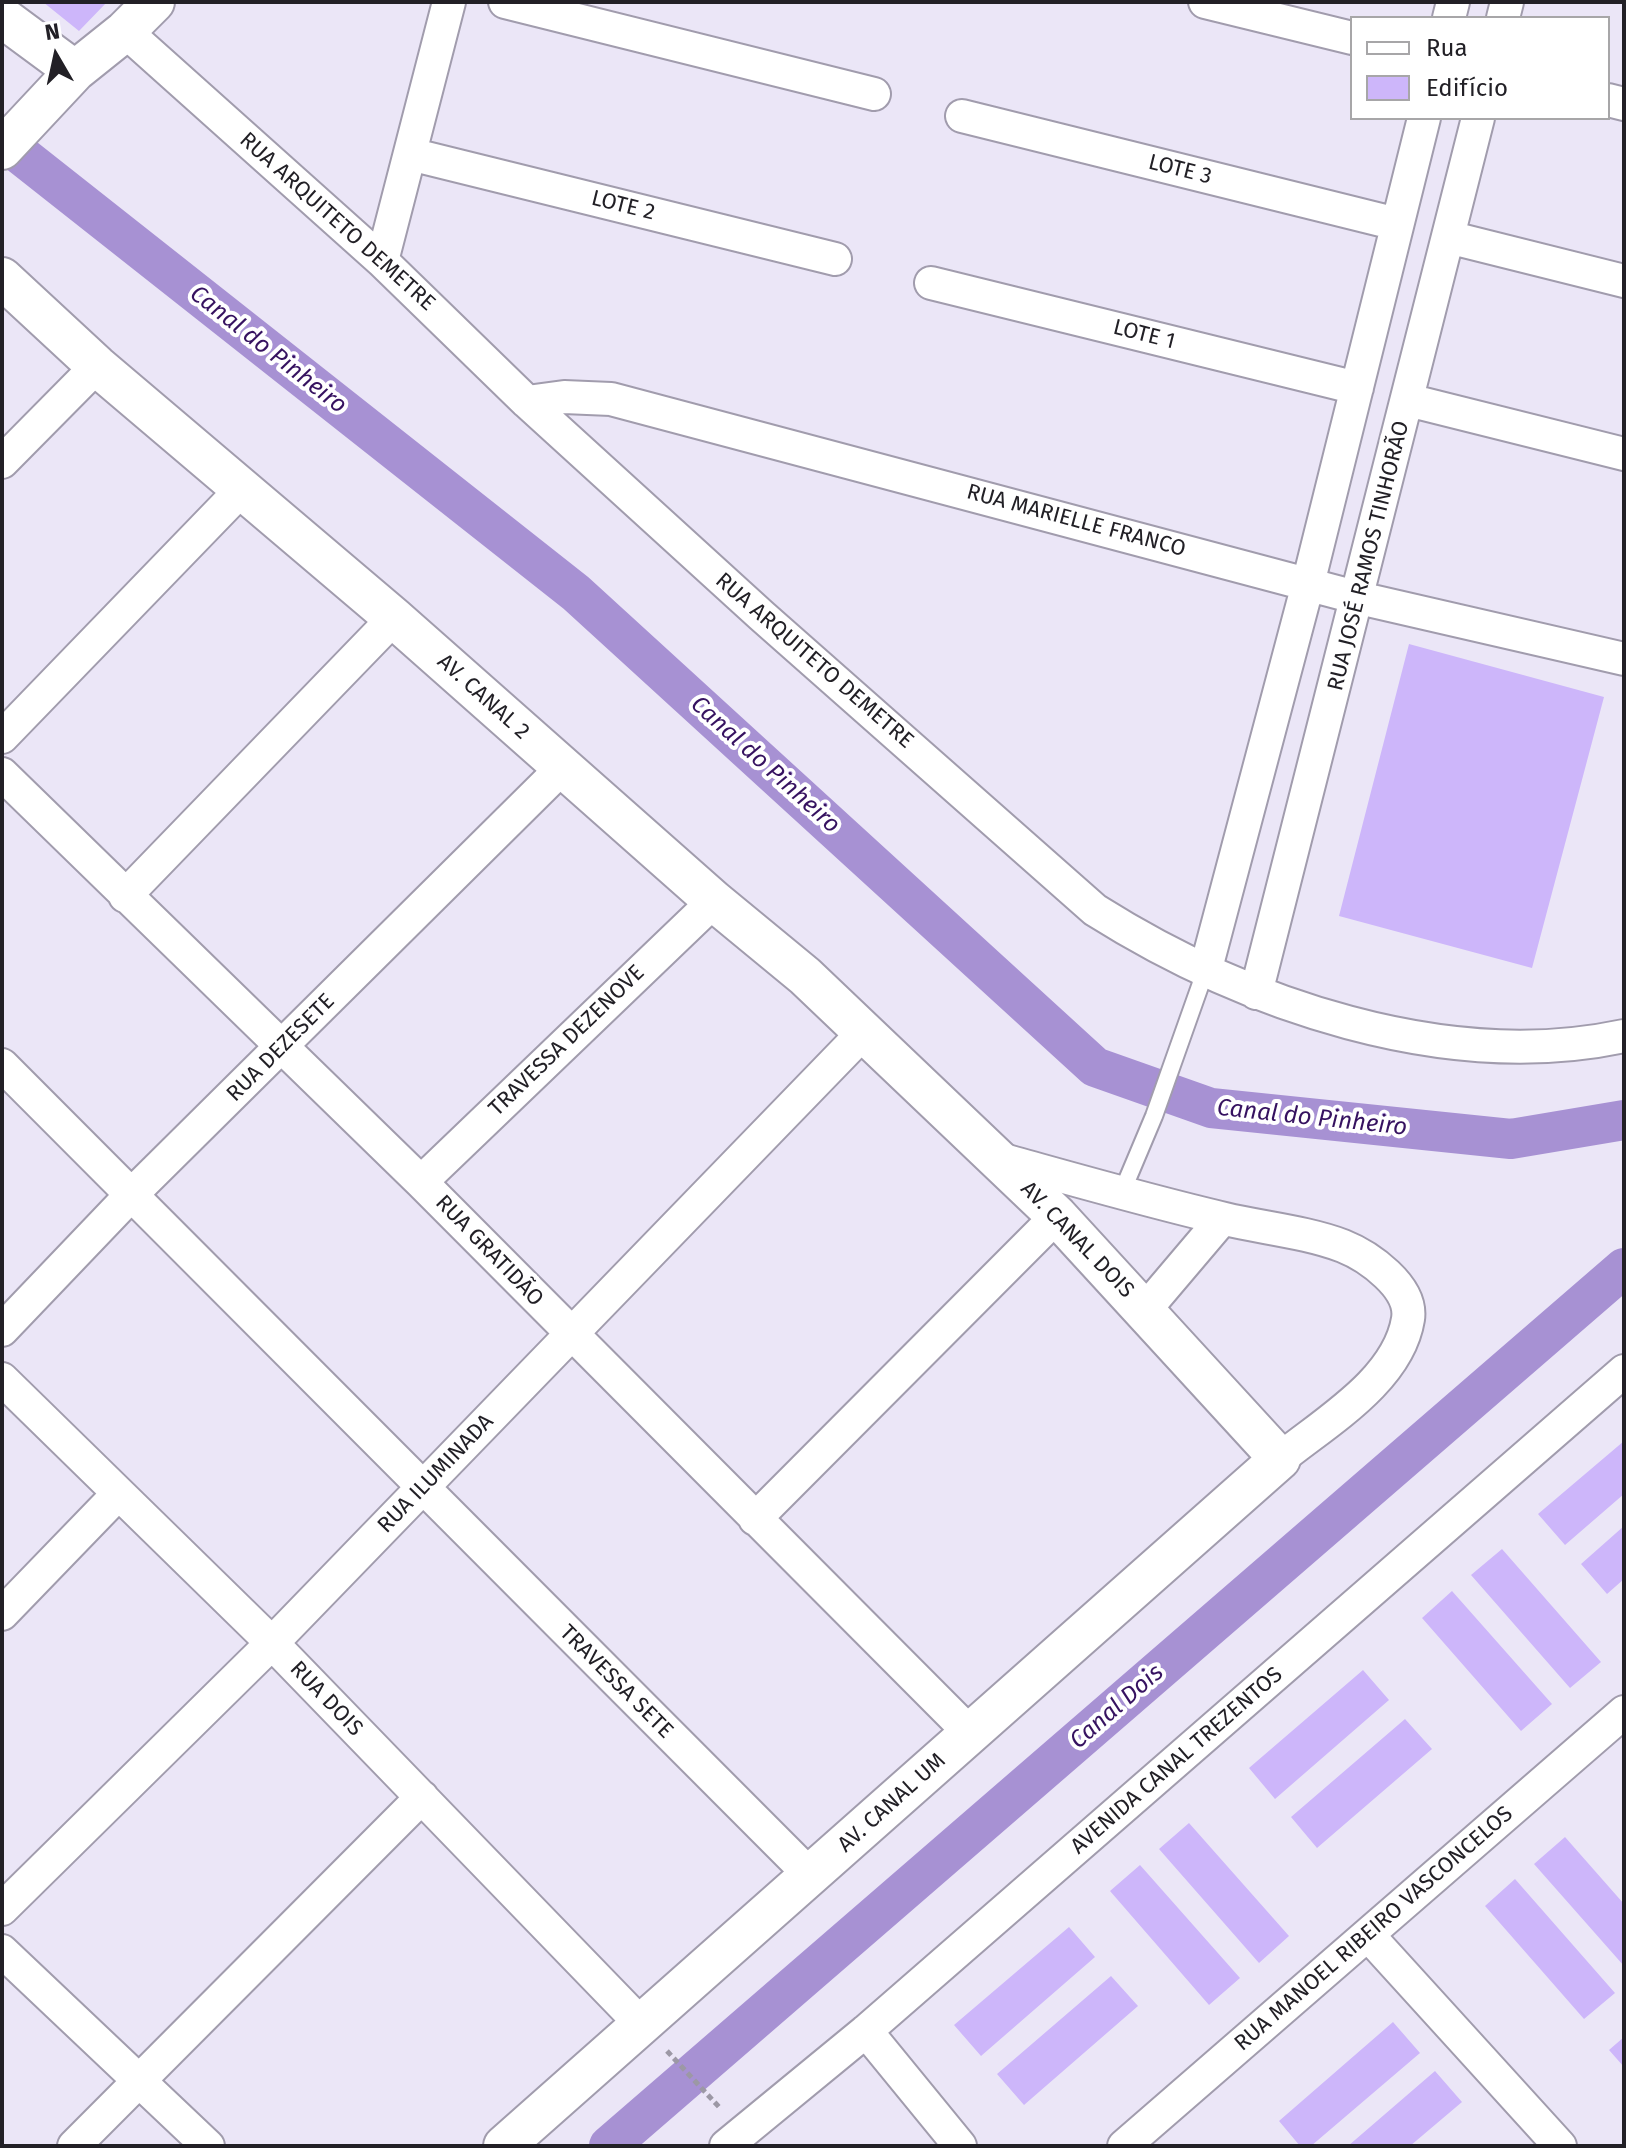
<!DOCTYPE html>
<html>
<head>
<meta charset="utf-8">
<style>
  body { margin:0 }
  #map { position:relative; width:1626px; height:2148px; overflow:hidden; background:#ebe6f7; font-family:"Fira Sans",sans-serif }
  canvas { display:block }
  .frame { position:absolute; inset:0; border:4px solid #222026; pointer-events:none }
  .legend { position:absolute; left:1350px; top:16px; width:260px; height:104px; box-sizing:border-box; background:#fff; border:2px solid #a7a6a8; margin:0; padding:10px 14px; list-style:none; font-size:24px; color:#222026 }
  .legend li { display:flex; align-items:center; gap:16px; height:40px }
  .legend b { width:40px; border:2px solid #a7a6a8 }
  .north { position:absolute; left:16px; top:16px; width:80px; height:80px; -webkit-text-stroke:6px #fff; paint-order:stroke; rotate:351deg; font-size:22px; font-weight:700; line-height:32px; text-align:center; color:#222026 }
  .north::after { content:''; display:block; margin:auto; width:28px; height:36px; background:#222026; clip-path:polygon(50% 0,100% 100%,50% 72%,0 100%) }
</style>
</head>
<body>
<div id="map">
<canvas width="1626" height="2148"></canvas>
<div class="frame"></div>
<ul class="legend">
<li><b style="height:10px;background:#fff"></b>Rua</li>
<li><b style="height:22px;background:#cdb6fa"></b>Edifício</li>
</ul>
<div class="north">N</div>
</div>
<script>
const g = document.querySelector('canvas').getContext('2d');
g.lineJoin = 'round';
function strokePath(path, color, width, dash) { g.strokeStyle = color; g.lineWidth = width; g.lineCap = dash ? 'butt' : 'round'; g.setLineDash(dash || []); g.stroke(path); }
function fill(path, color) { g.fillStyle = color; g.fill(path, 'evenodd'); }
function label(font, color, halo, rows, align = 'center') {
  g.font = font + ' "Fira Sans",sans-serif'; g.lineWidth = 8; g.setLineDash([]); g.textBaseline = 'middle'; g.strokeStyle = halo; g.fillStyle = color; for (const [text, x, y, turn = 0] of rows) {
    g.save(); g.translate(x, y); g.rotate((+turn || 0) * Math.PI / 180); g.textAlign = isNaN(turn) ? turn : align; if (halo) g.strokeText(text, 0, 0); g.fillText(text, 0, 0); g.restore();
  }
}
const canal = new Path2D(`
  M2,140L576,593L1095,1067L1211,1108L1511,1139L1624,1120
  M609,2146L1624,1268`);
const building = new Path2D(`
  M43,2H107L79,31Z
  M1409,644L1604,697L1532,968L1339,916Z
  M1624,1441V1494L1565,1545L1538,1514Z
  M1624,1526V1579L1607,1594L1581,1564Z
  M1502,1549L1601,1662L1570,1688L1471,1575Z
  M1452,1591L1552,1704L1521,1731L1422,1618Z
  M1363,1670L1389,1700L1275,1799L1249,1768Z
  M1405,1719L1432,1749L1317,1848L1291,1817Z
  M1189,1823L1289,1936L1259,1963L1159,1849Z
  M1565,1837L1624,1904V1966L1534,1864Z
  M1140,1865L1240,1978L1209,2005L1110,1891Z
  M1515,1879L1615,1993L1584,2019L1485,1906Z
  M1069,1927L1095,1957L981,2056L954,2025Z
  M1111,1976L1138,2006L1024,2105L997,2074Z
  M1393,2022L1420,2053L1311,2146H1300L1279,2121Z
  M1624,2037V2067L1609,2050Z
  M1435,2071L1462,2102L1410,2146H1348Z`);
const path = new Path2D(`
  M667,2051L720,2108`);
const service = new Path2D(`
  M1122,1192L1154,1116L1205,972`);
const minor = new Path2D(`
  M505,2L874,94
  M1205,2L1352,38
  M1449,18L1453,2
  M1503,18L1507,2
  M125,31L382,261L527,402L762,616L1095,910C1244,1004 1446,1074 1624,1036
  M1608,100L1624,104
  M962,116L1397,224
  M410,154L835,259
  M1448,237L1624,281
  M382,261L449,2
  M931,283L1357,388
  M1408,400L1624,454
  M527,402L564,397L611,399L1359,598L1624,659
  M2,462L97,366
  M2,737L241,490
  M2,774L421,1182L970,1733
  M125,896L394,618
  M1205,972L1308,584L1424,118
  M1256,993L1478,118
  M2,1065L811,1876
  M996,1158C1072,1179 1148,1201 1225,1219C1263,1228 1306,1232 1343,1246C1368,1256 1413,1287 1408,1319C1398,1381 1324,1423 1280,1459
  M421,1182L714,901
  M1144,1311L1222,1219
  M2,1330L131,1195L562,768
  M2,1379L272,1643L643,2026
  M755,1519L1057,1216
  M2,1614L118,1494
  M2,1909L272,1643L864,1032
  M1368,1935L1560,2146
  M2,1951L208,2146
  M866,2031L960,2146
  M74,2146L422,1797
  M726,2146L866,2031L1624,1371
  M1124,2146L1624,1712`);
const tertiary = new Path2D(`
  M2,17L75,71
  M2,149L75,71L125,31L154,2
  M2,278L97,366L394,618L714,901L805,976L1057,1216L1280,1459L504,2146`);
const streetNames = [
  ["LOTE 3",1180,170,14],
  ["LOTE 2",623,206,14],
  ["RUA ARQUITETO DEMETRE",337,222,42],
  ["LOTE 1",1144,335,14],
  ["RUA MARIELLE FRANCO",1076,521,15],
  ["RUA JOSÉ RAMOS TINHORÃO",1369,556,-76],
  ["RUA ARQUITETO DEMETRE",814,661,41],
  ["AV. CANAL 2",483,697,42],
  ["TRAVESSA DEZENOVE",567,1041,-44],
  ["RUA DEZESETE",281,1048,-45],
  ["AV. CANAL DOIS",1077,1240,46],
  ["RUA GRATIDÃO",489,1251,46],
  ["RUA ILUMINADA",436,1474,-46],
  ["TRAVESSA SETE",616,1682,45],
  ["RUA DOIS",326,1699,46],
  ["AVENIDA CANAL TREZENTOS",1177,1761,-41],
  ["AV. CANAL UM",892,1803,-42],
  ["RUA MANOEL RIBEIRO VASCONCELOS",1374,1929,-41]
];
const waterNames = [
  ["Canal do Pinheiro",268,350,38],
  ["Canal do Pinheiro",765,765,42],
  ["Canal do Pinheiro",1312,1118,6],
  ["Canal Dois",1117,1707,-41]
];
strokePath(canal, '#a791d3', 40);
fill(building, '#cdb6fa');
strokePath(service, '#a19cad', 20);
strokePath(minor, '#a19cad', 36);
strokePath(tertiary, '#a19cad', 44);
strokePath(path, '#9c98a5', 5, [6, 4]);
strokePath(service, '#fff', 16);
strokePath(minor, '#fff', 32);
strokePath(tertiary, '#fff', 40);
label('22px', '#222026', '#fff', streetNames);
label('italic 24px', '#361260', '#fff', waterNames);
</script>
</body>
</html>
